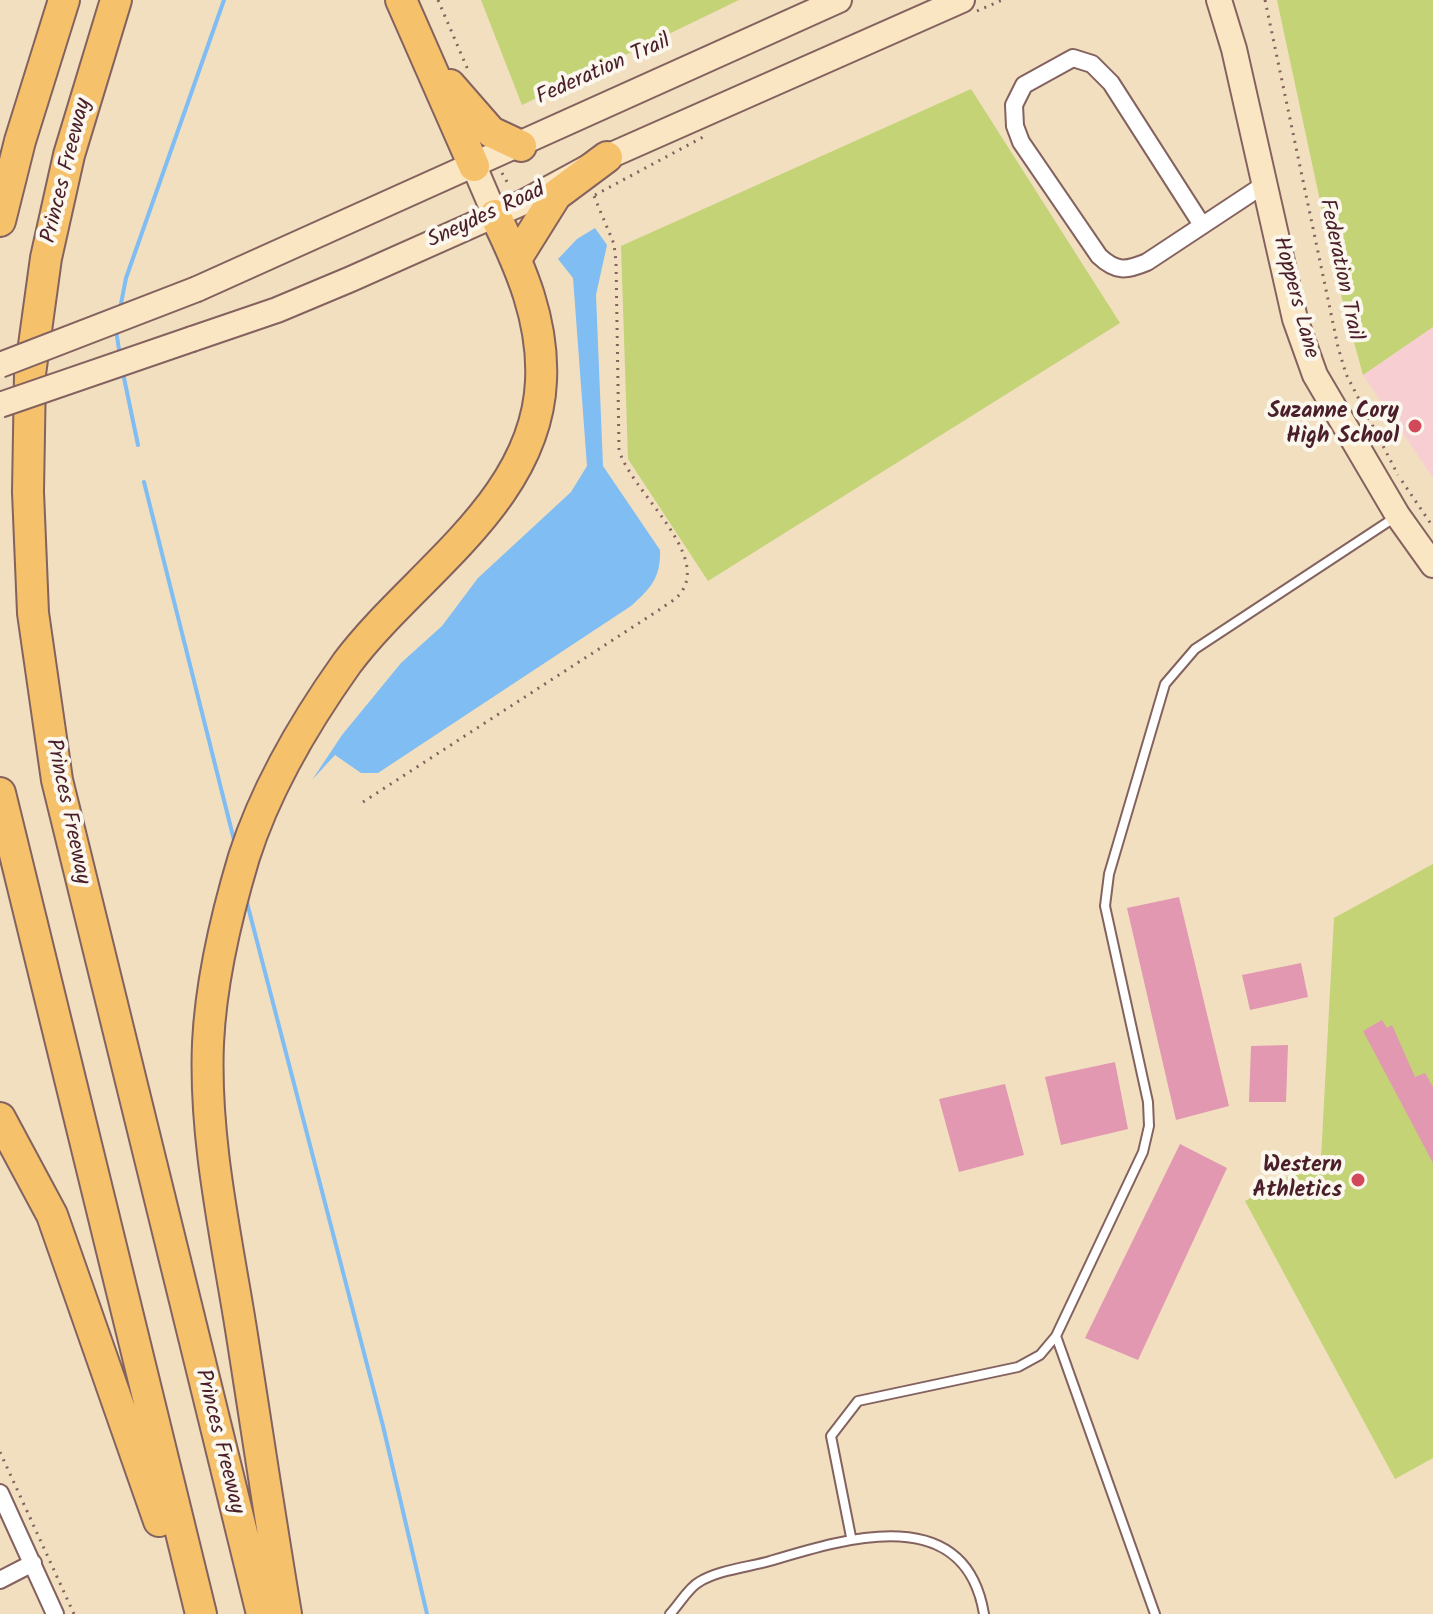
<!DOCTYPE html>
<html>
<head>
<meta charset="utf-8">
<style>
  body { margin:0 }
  canvas { display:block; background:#f1dfbf }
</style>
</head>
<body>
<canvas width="1433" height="1614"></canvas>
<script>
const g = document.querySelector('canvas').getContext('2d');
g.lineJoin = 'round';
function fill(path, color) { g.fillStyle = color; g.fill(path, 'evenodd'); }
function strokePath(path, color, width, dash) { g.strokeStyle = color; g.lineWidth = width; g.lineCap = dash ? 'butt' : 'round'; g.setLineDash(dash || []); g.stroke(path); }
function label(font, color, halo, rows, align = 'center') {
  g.font = font + ' Kalam,sans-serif'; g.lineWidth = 8; g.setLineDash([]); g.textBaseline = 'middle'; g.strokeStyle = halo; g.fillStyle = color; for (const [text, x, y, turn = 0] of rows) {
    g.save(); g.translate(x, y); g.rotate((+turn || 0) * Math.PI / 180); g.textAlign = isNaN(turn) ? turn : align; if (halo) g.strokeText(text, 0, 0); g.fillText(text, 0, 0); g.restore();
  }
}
const built = new Path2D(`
  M1433,327V478L1363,375Z`);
const green = new Path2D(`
  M481,0H739L522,105Z
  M1277,0H1433V327L1363,375L1337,280Z
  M971,89L1120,323L708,581L628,459L621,246Z
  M1433,864V1458L1395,1479L1245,1201L1321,1158L1334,918Z`);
const water = new Path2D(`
  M595,228L607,245L596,295L603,466L660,550C661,578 650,589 631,606L378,773H361L335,755L312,780L342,735L401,663L442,626L478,578L571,492L587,466L573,278L558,259L577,239Z`);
const stream = new Path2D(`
  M120,309L126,278L224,0
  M116,330L120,356
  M123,373L138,445
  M144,482L235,844
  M246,899L383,1426L427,1614`);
const building = new Path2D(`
  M1179,897L1229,1106L1176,1120L1127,908Z
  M1301,963L1308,997L1250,1010L1242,975Z
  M1382,1020L1387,1028L1392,1025L1415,1077L1425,1073L1433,1087V1163L1363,1031Z
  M1288,1045L1286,1102H1249L1251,1046Z
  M1115,1062L1128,1129L1061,1145L1045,1077Z
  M1005,1084L1024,1155L959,1172L939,1099Z
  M1180,1144L1227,1168L1138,1360L1085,1338Z`);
const path = new Path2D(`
  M438,0L468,70
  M1265,0L1338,347L1346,374L1398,475
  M977,11L1002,0
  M502,173L510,187
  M595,195L705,136
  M1402,481L1433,527
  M363,802L659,610C665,605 674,601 679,595C714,555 628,489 619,449L616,262L614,244L594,196
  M0,1452L74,1614`);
const lane = new Path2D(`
  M1056,1336L1155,1614
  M851,1537L831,1436L858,1401L1018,1367L1040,1355L1056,1336L1143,1152L1149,1126L1148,1102L1105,906L1109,874L1165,684L1195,649L1397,516
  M670,1614C679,1605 688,1588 699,1582C718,1570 749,1567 770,1561C846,1538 965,1501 984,1614`);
const street = new Path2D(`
  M1202,225L1111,83L1092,64L1073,58L1024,85L1014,105L1015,126L1021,142L1099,256C1116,272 1126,271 1147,262L1265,184
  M0,1493L55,1614
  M0,1580L33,1563`);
const secondary = new Path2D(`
  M1219,0L1234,49L1295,319L1315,375L1398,516L1433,565
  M474,166L495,215
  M197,289L839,0
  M192,339L277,310L351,279L524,202L607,157L962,0`);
const highway = new Path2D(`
  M116,0L69,155L46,258L30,374L28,492L33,613L57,780L262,1614
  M401,0L474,166
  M450,85L491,132L521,146
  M0,221L20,141L64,0
  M516,259L556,195L607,157
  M0,793L201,1614
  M0,1118L52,1215L159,1521
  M286,1614C270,1519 256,1424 241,1329C226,1235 204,1139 208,1043C211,980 226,917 244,857C266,788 305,722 347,663C413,575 536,502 541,381C544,321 521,268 495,215`);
const secondaryBridge = new Path2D(`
  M0,365L197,289
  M0,405L192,339`);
const markers = [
  [1415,426,8,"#d1495b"],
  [1358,1180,8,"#d1495b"]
];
const streetNames = [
  ["Federation Trail",604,71,-24],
  ["Princes Freeway",68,171,-76],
  ["Sneydes Road",487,217,-25],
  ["Federation Trail",1339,270,78],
  ["Hoppers Lane",1294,298,75],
  ["Princes Freeway",66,812,78],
  ["Princes Freeway",218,1442,76]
];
const poiNames = [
  ["Suzanne Cory",1399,413],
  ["High School",1399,438],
  ["Western",1342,1167],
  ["Athletics",1342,1192]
];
fill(built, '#f7cfd3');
fill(green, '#c3d376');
fill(water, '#80bdf3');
strokePath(stream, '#80bdf3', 4);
fill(building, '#e298b1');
strokePath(lane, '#84625f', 12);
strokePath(street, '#84625f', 20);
strokePath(secondary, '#84625f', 28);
strokePath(highway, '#84625f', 34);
strokePath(path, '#84625f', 3, [2, 6]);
strokePath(lane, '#fff', 8);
strokePath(street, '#fff', 16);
strokePath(secondary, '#fbe6c4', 24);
strokePath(highway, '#f5c16b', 30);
strokePath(secondaryBridge, '#84625f', 28, []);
strokePath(secondaryBridge, '#fbe6c4', 24);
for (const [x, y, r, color] of markers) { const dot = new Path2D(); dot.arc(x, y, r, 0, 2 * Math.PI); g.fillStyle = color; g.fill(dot); strokePath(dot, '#fbf7ec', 3); }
label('22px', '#4a1f2b', '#fbf7ec', streetNames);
label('bold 22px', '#4a1f2b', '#fbf7ec', poiNames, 'right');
</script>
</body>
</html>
